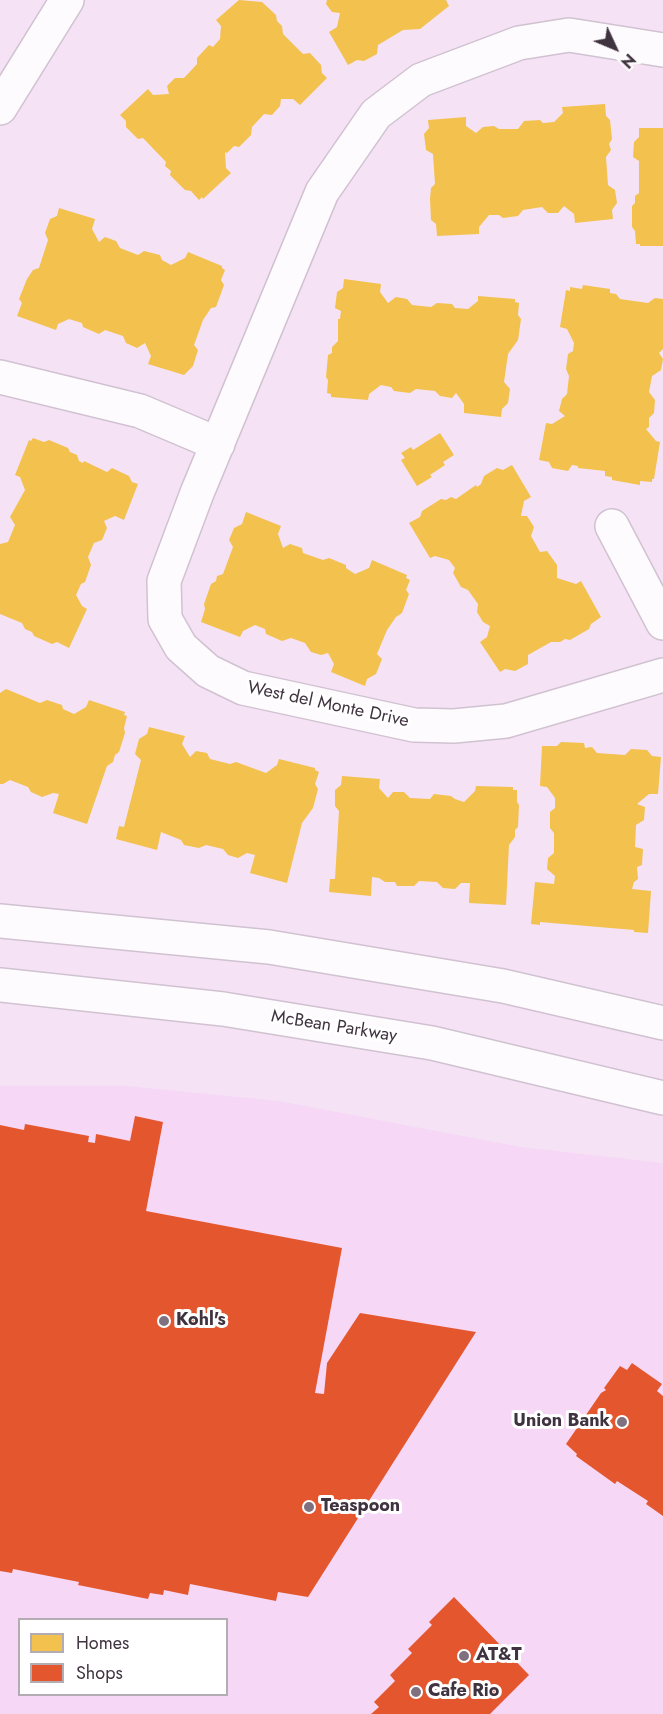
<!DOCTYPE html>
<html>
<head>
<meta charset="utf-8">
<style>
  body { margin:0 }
  #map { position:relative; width:663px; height:1714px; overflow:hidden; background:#f5e3f5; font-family:Jost,sans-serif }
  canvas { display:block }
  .legend { position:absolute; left:18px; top:1618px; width:210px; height:78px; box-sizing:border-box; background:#fff; border:2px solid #b3adb3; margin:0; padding:8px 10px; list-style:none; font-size:18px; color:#403340 }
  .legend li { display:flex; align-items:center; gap:12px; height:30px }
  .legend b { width:30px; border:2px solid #b3adb3 }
  .north { position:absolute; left:585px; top:18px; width:60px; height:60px; -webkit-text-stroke:4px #fff; paint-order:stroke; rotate:134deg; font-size:16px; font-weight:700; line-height:24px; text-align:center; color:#403340 }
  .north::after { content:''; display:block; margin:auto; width:21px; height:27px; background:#403340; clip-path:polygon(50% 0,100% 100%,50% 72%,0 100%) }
</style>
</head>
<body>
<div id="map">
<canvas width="663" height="1714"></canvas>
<ul class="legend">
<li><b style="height:16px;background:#f2c14e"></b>Homes</li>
<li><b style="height:16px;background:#e4572e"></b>Shops</li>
</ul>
<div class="north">N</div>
</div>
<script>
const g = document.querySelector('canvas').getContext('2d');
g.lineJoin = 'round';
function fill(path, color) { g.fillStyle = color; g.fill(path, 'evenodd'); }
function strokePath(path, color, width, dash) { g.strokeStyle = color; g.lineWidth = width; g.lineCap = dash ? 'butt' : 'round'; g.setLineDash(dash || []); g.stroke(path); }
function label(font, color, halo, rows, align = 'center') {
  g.font = font + ' Jost,sans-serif'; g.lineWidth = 6; g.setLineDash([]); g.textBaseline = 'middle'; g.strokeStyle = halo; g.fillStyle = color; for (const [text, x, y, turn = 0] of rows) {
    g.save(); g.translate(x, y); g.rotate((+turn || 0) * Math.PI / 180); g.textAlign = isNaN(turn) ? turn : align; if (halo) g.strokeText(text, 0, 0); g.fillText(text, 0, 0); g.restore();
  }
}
const built = new Path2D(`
  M0,1086H128L279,1101L521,1147L663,1163V1714H0ZM20,1620H226V1694H20Z`);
const homes = new Path2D(`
  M239,0L262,2L276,15L277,21L282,26L283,34L303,54L310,53L321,65L322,73L327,78L300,105L293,99H281L280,106L272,115L264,114L252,127L251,135L239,147L234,146L227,153L225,152L226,168L231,173L203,199L202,197L199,200L191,191L185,190L170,175L171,171L165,166L166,162L143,138L138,139L126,127V121L120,115L148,89L153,95L169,94L167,86L175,78H184L197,64V58L209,45L213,47L220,39L221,26L216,20Z
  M327,0H446L449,6L420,29L403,30L378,45L377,54L364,61L357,60L348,65L329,32L337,27L340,13L332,12L326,4Z
  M605,104L606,116L610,120L612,139L609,144L611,150L606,157L608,185L615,190L617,203L612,210L613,219L575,223L574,214L564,206L558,213H548L542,207L523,210L518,216L503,218L499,215H489L479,227V234L437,236L436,224L431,220L430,199L431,188L435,184L433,154L426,150L424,134L429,128L428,120L466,117V126L476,133L483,127L494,126L499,129H518L524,121L540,120L543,123L554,122L563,113L562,107Z
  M639,128H663V246H640V244H636L635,231L632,227V206L635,203V196L639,193V161L633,157L634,142L639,137Z
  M59,208L95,219L92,229L99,242L105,237L116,241L120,248L138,255L144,251L160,255L162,260L171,265L185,258L188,252L222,266V268L225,270L221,280L224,285L216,307L211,308L203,320L194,345L198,350L193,366L184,375L148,364L151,356L145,343L137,348L126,343L123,336L105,330L99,334L83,327L82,323L69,319L58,324L56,330L17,316L22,303L19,299L27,279L33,270L39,268L48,240L45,233L50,219L57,216Z
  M344,279L381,284L380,292L388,303L396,297L407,299L412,305L431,307L437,303L452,304L455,308L468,309L478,301V296L515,299V302L519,303L518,315L521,319L518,340L508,354L504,382L510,389L508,403L502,409L501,417L464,413V404L456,393L452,398L440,396L435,391L416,389L410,393L394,391L391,387L381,385L369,394L368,400L331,397V394L327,393L328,380L326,377L328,355L332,353V347L338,341V319H340L341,311L335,308L337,292L343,288Z
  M583,285L610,289V293L616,294L620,299L648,303L655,298L663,299V349L659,353L663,359L661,370L652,376L649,392L655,400L654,413L649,418V427L646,429L656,441L660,442L654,479H652V482L640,481V485L612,480V477L605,476V471L578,468V466L572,465L568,471L552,468L549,462L539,460L546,423L552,424L565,416L559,411L562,399L567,394L569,376L566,369L568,354L573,351L574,343L567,329L560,327L566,290L570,291V287L582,289Z
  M440,433L454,455L443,462L445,465L430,475L432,477L417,486L401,460L405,458L401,453L411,447L413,450Z
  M33,438L44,442L49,440L68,448L70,452L77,455L79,461L83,463L84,461L107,472L112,468L129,476L132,482L138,484L124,520L115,516L104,521L107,528L102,540L94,543L88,557L91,565L85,582L81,584L76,595L82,606L87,609L69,648L57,642L52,644L34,636L32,632L25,629L22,623L0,614V544L8,542L15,525L10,517L25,490L20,477L15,475L29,440L31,441Z
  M512,465L531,497L524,501L521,516H527L534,527L531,536L540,552L547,551L557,565V578L576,584L581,581L601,617L591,624L589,629L570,640L565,639L560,642H551L528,655V664L515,671L505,669L500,672L480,642L487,637L490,626L483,622L477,612L478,604L468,590L461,587L453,573L455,568L449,560L435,556L430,558L409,523L420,517L422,511L441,499L446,500L451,497L456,499L476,485L477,487L481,484L484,476L497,468L503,470Z
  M246,512L281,526L278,534L283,548L290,544L302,548L303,553L323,560L329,558L346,565V568L355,574L369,568L372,560L407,575L406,578L410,580L406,590L409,594L402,613L396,617L387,630L377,654L382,659L376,674L367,679L365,686L331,672L334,664L328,653L321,655L311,652L305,643L291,638L282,641L266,634L265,629L255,625L243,631L240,637L201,622L205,609L204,604L211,584L216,581L217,576L223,574L233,547L229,540L234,528L242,524Z
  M6,689L40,703L47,700L62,705L63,709L74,714L86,707L89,700L125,712L124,715L127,716L124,728L125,733L119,752L115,755L113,762L107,766L87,824L53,813L59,794L53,793L42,797L31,792L28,787L10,780L3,784H0V693Z
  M149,727L185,736L182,744L190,757L196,751L207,753L210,759L230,764L236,762L266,773L277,765L279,759L315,768V770L319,772L315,784L318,789L313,808L302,823L287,883L250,873L255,855L247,853L238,858L228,855L223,849L206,845L199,848L184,845L181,840L161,832L157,850L116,839L119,826L124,827L141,760L135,754L139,739L147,734Z
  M561,742L584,743L585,748L592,747L597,753L625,755L631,749L647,750L652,756L661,757L658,794H649L637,804L645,807L644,820L636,825L635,847L643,849L642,865L637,867L638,879L634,882L632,889L651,891L648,933L634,932V930L540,922V925L531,924L535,882L554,884L555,876L547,869L548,858L554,853V833L550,828V812L555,808V798L547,787L540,786L542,746H557Z
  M342,776L380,779L379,788L388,798L393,792H404L410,798L430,799L434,794L451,796L455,799L464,802L475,791L476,786L513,787V790H517V802L519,805L518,827L515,830V837L509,845L506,905L469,903L470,883H461L455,889L443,888L437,882L419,881L414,886H397L395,882H385L379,878L372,877L371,896L329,892L330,879H335L339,811L335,806V790L341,785Z`);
const shops = new Path2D(`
  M135,1116L163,1122L146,1211L342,1248L315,1393L324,1394L327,1363L360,1313L476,1332L308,1597L278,1592L276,1601L190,1584L188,1595L164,1590L163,1595L150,1593L148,1599L78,1585L79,1582L13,1569L12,1573L0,1571V1125L24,1130L25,1124L89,1136L88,1142L95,1143L96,1134L130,1141Z
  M632,1363L662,1384L657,1391L663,1396V1516L646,1504L648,1501L617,1481L615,1484L576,1456L577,1454L566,1444L601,1393L606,1390L604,1388L620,1366L627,1370Z
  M454,1597L529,1675L490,1714H371L379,1707L374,1702L395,1681L390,1675L412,1653L408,1649L432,1625L429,1622Z`);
const minor = new Path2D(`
  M663,50L569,35L519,43L421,80L376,114L322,192L197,493L164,581L165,619L181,647L208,671L243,688L414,725L454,726L506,721L663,675
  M0,108L67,0
  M0,377L140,411L218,444
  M612,526L663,623`);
const secondary = new Path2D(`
  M0,921L269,947L503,986L663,1023
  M0,985L223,1009L432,1043L663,1098`);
const markers = [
  [164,1321,6,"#7f717f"],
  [622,1422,6,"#7f717f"],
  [309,1507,6,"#7f717f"],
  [464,1656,6,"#7f717f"],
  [416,1692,6,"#7f717f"]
];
const streetNames = [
  ["West del Monte Drive",328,705,12],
  ["McBean Parkway",334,1027,9]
];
const poiNames = [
  ["Kohl's",176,1321],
  ["Union Bank",610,1422,"right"],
  ["Teaspoon",321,1507],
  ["AT&T",476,1656],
  ["Cafe Rio",428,1692]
];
fill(built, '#f6d8f6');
fill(homes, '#f2c14e');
fill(shops, '#e4572e');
strokePath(minor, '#d0c2d0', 36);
strokePath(secondary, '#d0c2d0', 36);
strokePath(minor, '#fefbfe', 33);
strokePath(secondary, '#fefbfe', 33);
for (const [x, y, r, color] of markers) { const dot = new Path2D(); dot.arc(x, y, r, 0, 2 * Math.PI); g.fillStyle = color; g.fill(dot); strokePath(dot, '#fff', 2); }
label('18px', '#403340', '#fff', streetNames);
label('bold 18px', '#403340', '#fff', poiNames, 'left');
</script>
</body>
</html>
